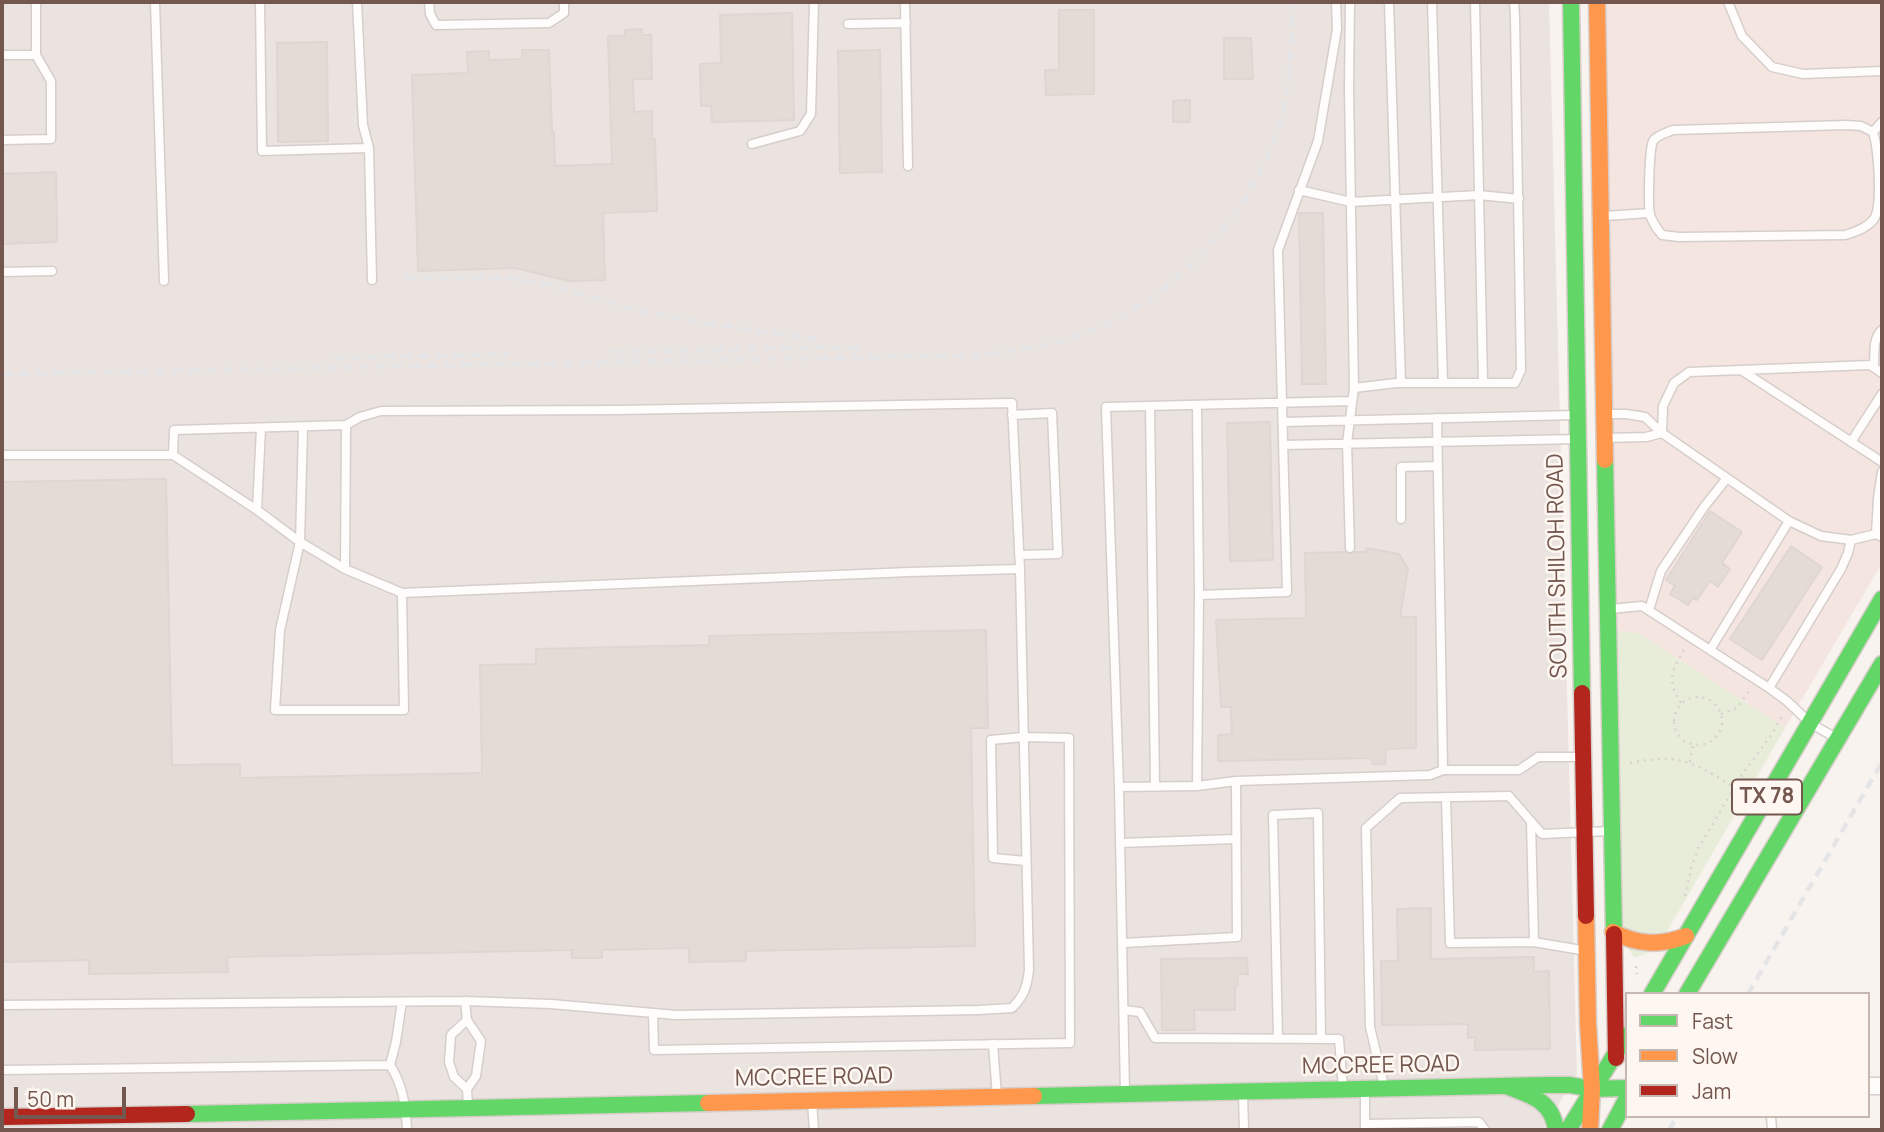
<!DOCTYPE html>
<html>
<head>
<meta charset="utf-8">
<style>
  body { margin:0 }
  #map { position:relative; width:1884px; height:1132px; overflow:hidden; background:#f8f3ee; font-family:Manrope,sans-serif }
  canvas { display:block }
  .frame { position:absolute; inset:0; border:4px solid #745850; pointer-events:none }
  .legend { position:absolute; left:1625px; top:992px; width:245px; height:126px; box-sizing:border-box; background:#fef7f1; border:2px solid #c7b7b1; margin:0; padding:9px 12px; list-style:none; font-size:21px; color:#745850 }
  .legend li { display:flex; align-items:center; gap:14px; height:35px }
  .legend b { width:35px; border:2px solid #c7b7b1 }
  .scale { position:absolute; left:14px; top:1087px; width:112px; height:32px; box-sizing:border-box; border:4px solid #745850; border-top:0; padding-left:9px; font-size:21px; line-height:24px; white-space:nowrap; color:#745850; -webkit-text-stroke:5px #fef7f1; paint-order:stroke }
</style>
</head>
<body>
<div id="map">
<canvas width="1884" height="1132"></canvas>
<div class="frame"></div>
<ul class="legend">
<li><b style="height:9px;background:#63d668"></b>Fast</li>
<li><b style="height:9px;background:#ff974d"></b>Slow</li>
<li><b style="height:9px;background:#b3261e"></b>Jam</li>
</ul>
<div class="scale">50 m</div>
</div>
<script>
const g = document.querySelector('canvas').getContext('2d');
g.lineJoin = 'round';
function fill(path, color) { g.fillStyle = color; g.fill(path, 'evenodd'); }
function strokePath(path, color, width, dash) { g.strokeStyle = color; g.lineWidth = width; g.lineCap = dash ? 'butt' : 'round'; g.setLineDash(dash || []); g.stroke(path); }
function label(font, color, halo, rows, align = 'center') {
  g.font = font + ' Manrope,sans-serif'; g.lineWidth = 5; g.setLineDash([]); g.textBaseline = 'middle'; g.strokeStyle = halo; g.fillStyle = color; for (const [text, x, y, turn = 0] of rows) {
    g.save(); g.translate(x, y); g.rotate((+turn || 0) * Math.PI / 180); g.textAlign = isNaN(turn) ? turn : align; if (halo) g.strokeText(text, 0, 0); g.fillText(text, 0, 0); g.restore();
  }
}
const commercial = new Path2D(`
  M1605,2H1882V563L1785,728L1638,633L1615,631Z`);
const industrial = new Path2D(`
  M2,2H1549L1577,1074L1543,1130H2Z`);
const green = new Path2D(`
  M1615,631L1638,633L1785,728L1657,949L1634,958L1620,934Z`);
const building = new Path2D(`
  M1059,10H1094V94L1046,95L1045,70H1059Z
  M792,13L794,120L712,122L711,106H701L700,64L721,63L720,15Z
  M642,29V35H651L652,79H633L634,112L652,111V139H655L657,211L603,213L605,280L569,281L515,268L418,271L412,75L468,73L467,52L489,51V60L522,59V50H549L552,132H554L555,166L612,164L608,36H625V30Z
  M1224,38H1251L1253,79H1224Z
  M327,42L328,141L278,142L277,43Z
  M880,50L882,172L840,173L838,51Z
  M1190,100V122H1173V101Z
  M56,172L57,242L2,244V174Z
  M1299,213H1323L1326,384H1302Z
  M1270,422L1273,560L1230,561L1227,423Z
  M166,479L172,765L240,764V778L482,773L480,665L536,664V649L709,645V636L986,630L988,728H971L975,946L746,951V961L689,962V948L602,950V958H572V950L227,957L228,972L89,974V960L2,962V482Z
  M1710,511L1742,532L1722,563L1730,569L1718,587L1710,581L1697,600L1693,598L1688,605L1670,594L1675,586L1666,580Z
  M1791,546L1822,567L1762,660L1730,639Z
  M1366,548L1399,554L1408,569L1400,617H1416V748L1386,749L1385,764H1373L1371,758L1218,761V735L1232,734L1231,707H1221L1216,620L1306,618L1305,553L1345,552L1351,554L1355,552H1367Z
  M1431,908V959L1534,957V972L1549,971L1550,1049L1475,1050V1037L1468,1038V1024L1382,1025L1381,961H1398L1397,909Z
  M1247,958L1248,974H1237L1238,986H1235V1010H1194L1195,1030H1162L1161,959Z`);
const path = new Path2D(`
  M1674 721a24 24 0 1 1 48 0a24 24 0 1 1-48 0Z
  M1681,703C1665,679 1673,669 1686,646
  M1721,714L1737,708L1751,688
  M1690,762L1693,744
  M1630,763C1641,761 1652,759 1663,759C1690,758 1713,774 1735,788
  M1685,896L1692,865L1699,847L1742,775L1772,734L1784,713
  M1636,966L1637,974`);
const lane = new Path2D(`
  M155,2L164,281
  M260,2L262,151L369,148
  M357,2L363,125L369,148L372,280
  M429,2L430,14L436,25L549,23L564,13V2
  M905,2L908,166
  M1350,2L1349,89L1354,388
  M1389,2L1401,383
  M1432,2L1443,383
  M1475,2L1483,383
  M1728,2L1742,36L1772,67L1803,74L1882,71
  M848,24L906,23
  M2,55H36V2
  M1846,125L1861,126L1873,132C1878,148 1883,205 1874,219C1867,228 1856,232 1845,235L1679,237L1662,235C1657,229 1653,223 1650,215C1648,205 1649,150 1653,141C1657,135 1666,133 1673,130Z
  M1873,132L1882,122
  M2,140L51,139V81L36,55
  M752,144L800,131L811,114L814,2
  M1299,190L1351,202L1479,195L1519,199
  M1604,216L1650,213
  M2,272L52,271
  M1874,367C1875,354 1872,339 1882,330
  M1741,370L1870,365L1882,373
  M1150,406L1155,787
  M1197,406L1199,595
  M1606,414H1626L1645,417L1662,433L1789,521L1821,536L1851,540L1876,534L1882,537
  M1012,415L1052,413L1058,554L1019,555
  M1437,418L1443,770H1519L1538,757H1581
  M1283,422L1575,415
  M303,428L300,542L280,630L275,710H404L402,593
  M1662,433L1663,406L1674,383L1689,372L1741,370L1882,462
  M1606,438L1646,437L1662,433
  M1851,442L1882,394
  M1283,445L1578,439
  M2,455H173L257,510L300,542L345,569L402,593L910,572L1020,569L1029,970C1027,987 1024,996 1012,1008L979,1010L676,1015L551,1004L465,1001L2,1005
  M173,455L174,430L346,425
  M257,510L261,428
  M1401,519V467L1438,466
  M1876,534L1878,498L1882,472
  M1350,548L1347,443L1354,388L1396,383H1515L1521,370L1515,17L1514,2
  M345,569L346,425L360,417L381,411L619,410L1012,403L1020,569
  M1610,609L1642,606L1769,688L1787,701L1810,723L1836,738
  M1649,610L1661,571L1704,507L1727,478
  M1710,650L1789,521
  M1769,688L1841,569L1848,553L1851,540
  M1197,786L1199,595L1287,592L1278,250L1318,141L1337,29L1336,2
  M1119,787L1106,407L1352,401
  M1446,797L1450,943L1534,942L1531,822
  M1120,843L1236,839
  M1534,942L1587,951
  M1123,943L1237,937L1236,781
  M465,1001L467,1020L481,1041L476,1076L467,1089L468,1106
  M1124,1010L1140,1012L1155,1038L1339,1039L1343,1089
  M653,1013L654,1050L1070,1043L1069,738L1023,737L991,740L993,858L1026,861
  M467,1020L451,1035L449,1062L454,1077L467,1089
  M1278,1038L1273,815L1318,813L1321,1038
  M993,1044L997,1096
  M390,1065L396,1042L402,1002
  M2,1070L390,1065C403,1085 406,1107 407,1130
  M1384,1086L1370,1027L1366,828L1400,798L1509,796L1542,834L1611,831
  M1365,1089V1130
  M1125,1094L1119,787L1197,786L1236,781L1430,775L1443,770
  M1243,1094L1244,1130
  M812,1102L814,1130
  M1771,1116L1772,1130
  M1365,1124L1479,1122L1485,1130`);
const street = new Path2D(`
  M1868,1086H1882`);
const fast = new Path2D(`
  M1571,2L1582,693
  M1605,460L1614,934
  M1652,994L1882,599
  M1687,994L1882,664
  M1506,1086C1530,1095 1552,1100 1556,1130
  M1034,1096L1546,1085H1570L1592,1089L1627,1088
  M187,1114L708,1103
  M1568,1130L1627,1035
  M1610,1130L1627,1098`);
const slow = new Path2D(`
  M1597,2L1605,460
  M1586,916L1588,1024L1592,1089L1590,1130
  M1613,932C1638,945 1660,946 1686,936
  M708,1103L1034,1096`);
const jam = new Path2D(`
  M1582,693L1586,916
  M1614,934L1616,1058
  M2,1117L187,1114`);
const rail = new Path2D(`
  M405,278H508L545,284L637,310L688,320L820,340
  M611,352L827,347L866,348
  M334,358L509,354
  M2,374L975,355C1003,352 1031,349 1058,342C1157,315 1240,233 1275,138C1290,95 1292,47 1292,2
  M1748,994L1882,762
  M1669,1130L1677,1116`);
const shields = [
  [1767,797,70]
];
const shieldNames = [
  ["TX 78",1767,797]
];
const streetNames = [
  ["SOUTH SHILOH ROAD",1558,566,-91],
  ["MCCREE ROAD",1381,1066,-1],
  ["MCCREE ROAD",814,1078,-1]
];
fill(commercial, '#f4e5e0');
fill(industrial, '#eae3df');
fill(green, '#e8edda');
fill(building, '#e4dbd6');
strokePath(building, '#e0d6d1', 2);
strokePath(lane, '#d6ceca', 11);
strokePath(street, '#d6ceca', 19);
strokePath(fast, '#d7ceca', 19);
strokePath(slow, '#d7ceca', 19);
strokePath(jam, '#d7ceca', 19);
strokePath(path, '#dad2d0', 2.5, [2, 5]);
strokePath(lane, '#fefdfc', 8);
strokePath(street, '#fefdfc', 16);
strokePath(fast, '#63d668', 16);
strokePath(slow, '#ff974d', 16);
strokePath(jam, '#b3261e', 16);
strokePath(rail, '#e5e4e6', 4.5, [10, 7]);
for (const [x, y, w] of shields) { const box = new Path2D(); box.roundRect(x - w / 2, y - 17.5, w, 35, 5); g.fillStyle = '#fef7f1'; g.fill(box); strokePath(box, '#745850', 2); }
label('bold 21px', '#745850', null, shieldNames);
label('23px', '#745850', '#fef7f1', streetNames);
</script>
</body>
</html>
